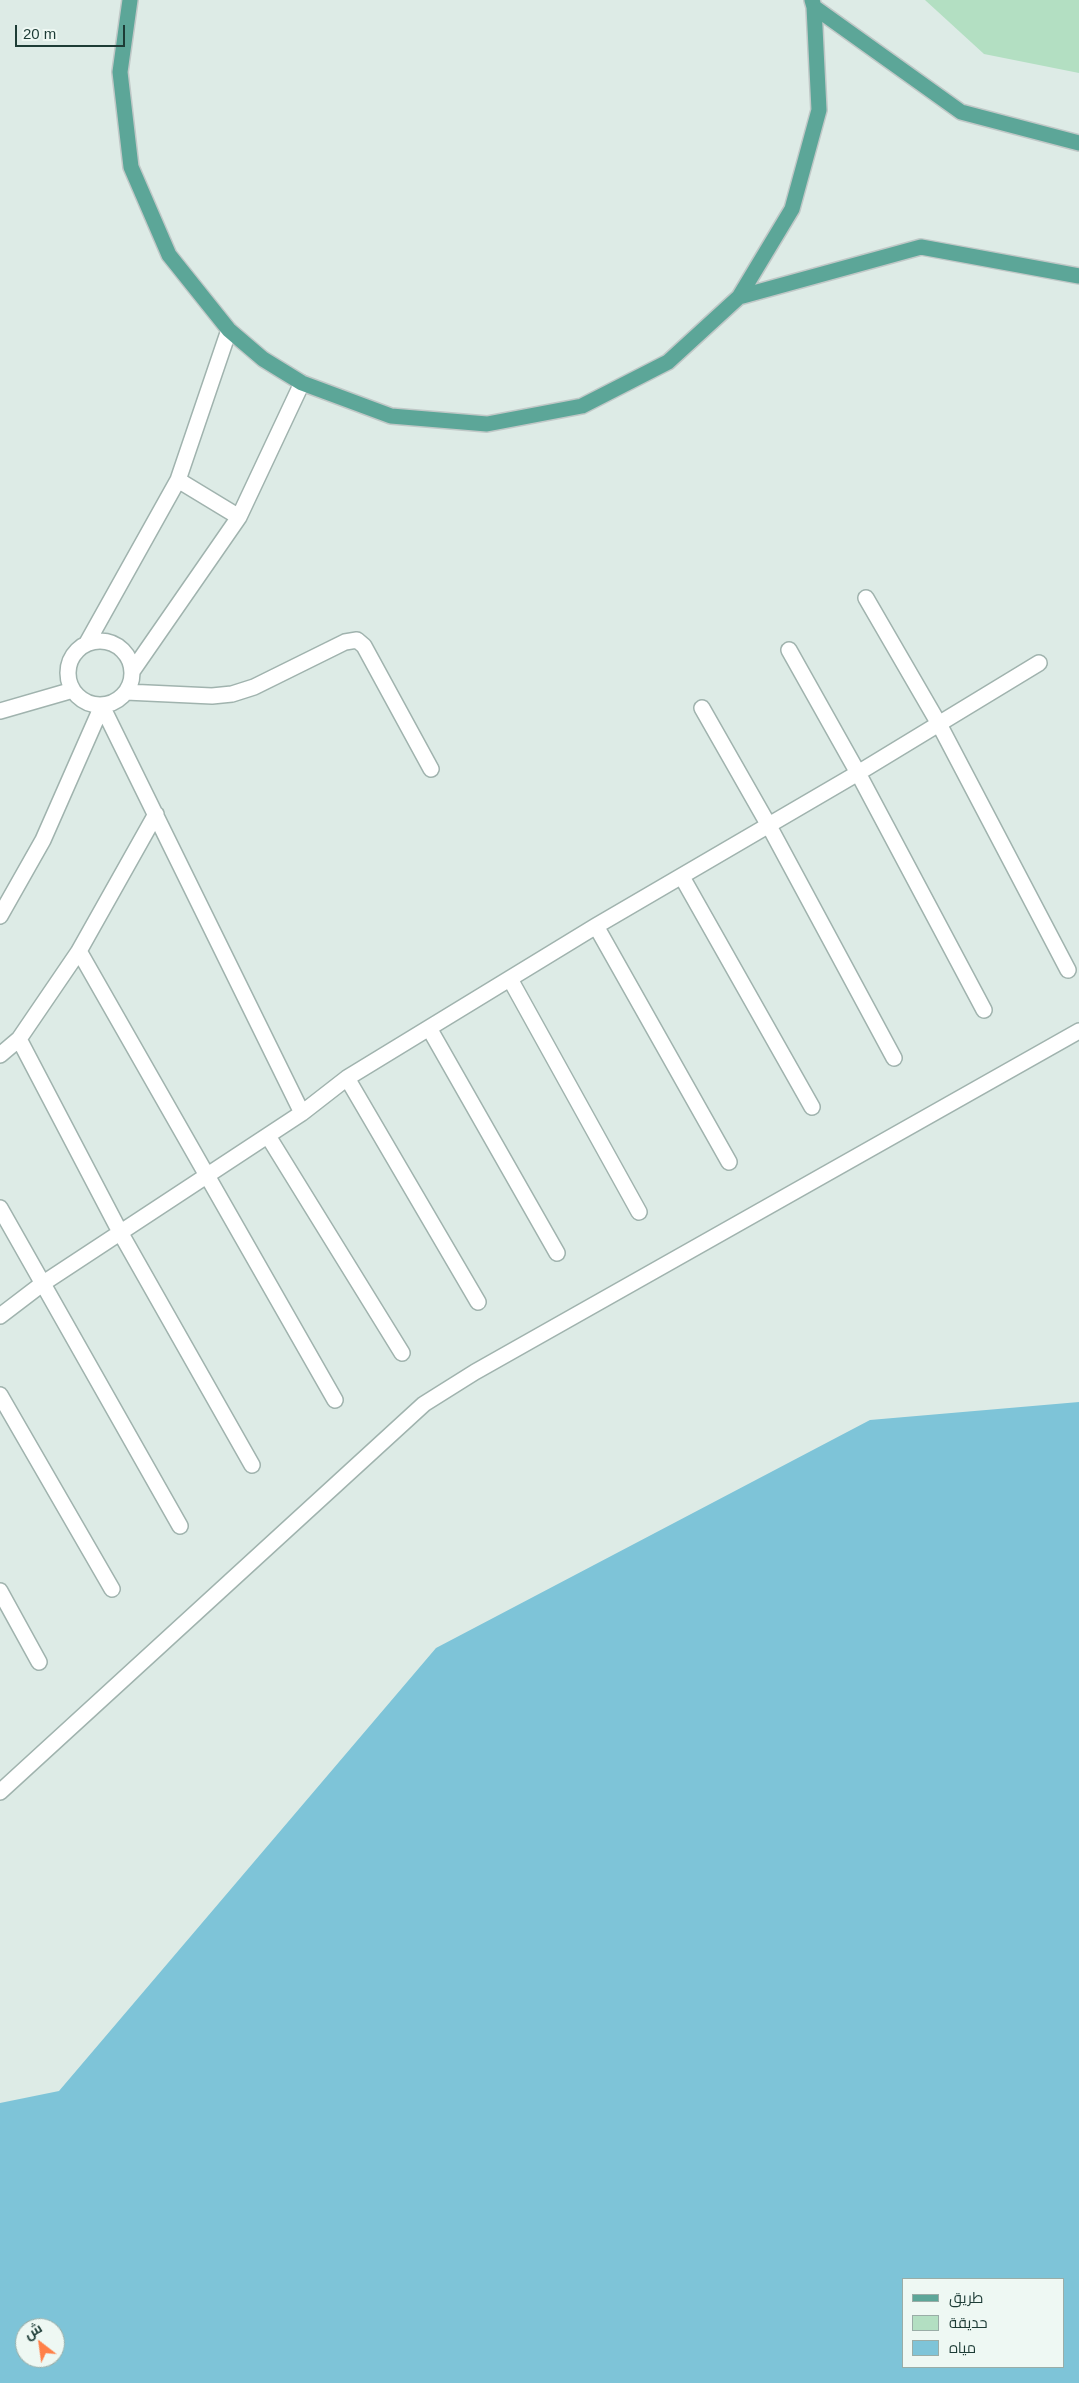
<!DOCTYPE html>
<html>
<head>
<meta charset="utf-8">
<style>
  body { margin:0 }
  #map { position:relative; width:1079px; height:2383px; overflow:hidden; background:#ddebe6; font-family:Arial,Cairo,sans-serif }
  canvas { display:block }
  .legend { position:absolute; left:902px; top:2278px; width:162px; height:90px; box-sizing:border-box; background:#eef8f3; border:1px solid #9aada7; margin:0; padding:6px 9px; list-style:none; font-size:15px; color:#1d3c36 }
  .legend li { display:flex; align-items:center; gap:10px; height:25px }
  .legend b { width:25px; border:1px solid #9aada7 }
  .north { position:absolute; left:15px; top:2318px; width:50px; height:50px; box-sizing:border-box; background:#eef8f3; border:1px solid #9aada7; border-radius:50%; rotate:330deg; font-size:14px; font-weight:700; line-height:20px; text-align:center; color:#1d3c36 }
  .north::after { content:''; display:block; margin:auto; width:18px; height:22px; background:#ff8048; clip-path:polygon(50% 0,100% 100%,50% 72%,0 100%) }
  .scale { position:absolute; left:15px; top:25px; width:110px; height:22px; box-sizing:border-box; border:2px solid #1d3c36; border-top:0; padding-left:6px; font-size:15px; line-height:18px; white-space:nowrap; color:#1d3c36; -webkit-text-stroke:4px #eef8f3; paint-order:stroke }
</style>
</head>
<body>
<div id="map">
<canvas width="1079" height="2383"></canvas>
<ul class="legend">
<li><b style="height:6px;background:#5ca698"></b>طريق</li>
<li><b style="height:14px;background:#b3dfc2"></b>حديقة</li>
<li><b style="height:14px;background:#7ec4d8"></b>مياه</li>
</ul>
<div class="north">ش</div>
<div class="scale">20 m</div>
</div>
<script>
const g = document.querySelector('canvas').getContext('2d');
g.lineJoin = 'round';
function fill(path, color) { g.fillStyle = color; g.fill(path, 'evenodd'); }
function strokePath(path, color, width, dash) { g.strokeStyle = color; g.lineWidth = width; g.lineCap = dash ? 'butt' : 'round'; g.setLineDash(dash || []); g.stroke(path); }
const green = new Path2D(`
  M925,0H1079V73L984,54Z`);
const water = new Path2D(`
  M1079,1402V2383H0V2103L59,2091L436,1648L870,1420ZM903,2279H1063V2367H903ZM25,2328H55V2358H25Z`);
const minor = new Path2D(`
  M178,480L239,517
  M866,598L939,724L1068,970
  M68 673a32 32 0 1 1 64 0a32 32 0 1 1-64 0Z
  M87,643L178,480L229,330
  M789,650L858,773L984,1010
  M133,670L239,517L302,383
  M126,692L212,696L232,694L254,687L345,642L357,640L364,646L431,769
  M102,706L302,1113L347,1078L596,926L858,773L1039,663
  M702,708L768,824L894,1058
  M0,711L73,690
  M682,877L812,1107
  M0,916L43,840L102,706
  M596,926L729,1162
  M79,951L335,1400
  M510,979L639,1212
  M429,1028L557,1253
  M19,1039L120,1232L252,1465
  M0,1055L19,1039L79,951L156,814
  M347,1078L478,1302
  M268,1136L402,1353
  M0,1208L180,1526
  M0,1316L42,1284L302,1113
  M0,1395L112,1589
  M0,1591L39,1662
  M0,1792L424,1404L475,1372L1079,1031`);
const major = new Path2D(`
  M130,0L120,72L131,167L169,255L229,330L263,359L302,383L391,416L487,424L582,406L668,362L739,297L792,209L819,110L814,7L812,0
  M814,7L961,112L1079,143
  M739,297L921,247L1079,276`);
fill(green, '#b3dfc2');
fill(water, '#7ec4d8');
strokePath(minor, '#a0b3ae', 18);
strokePath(major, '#c0c8c7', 18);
strokePath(minor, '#fff', 15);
strokePath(major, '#5ca698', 15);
</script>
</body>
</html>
